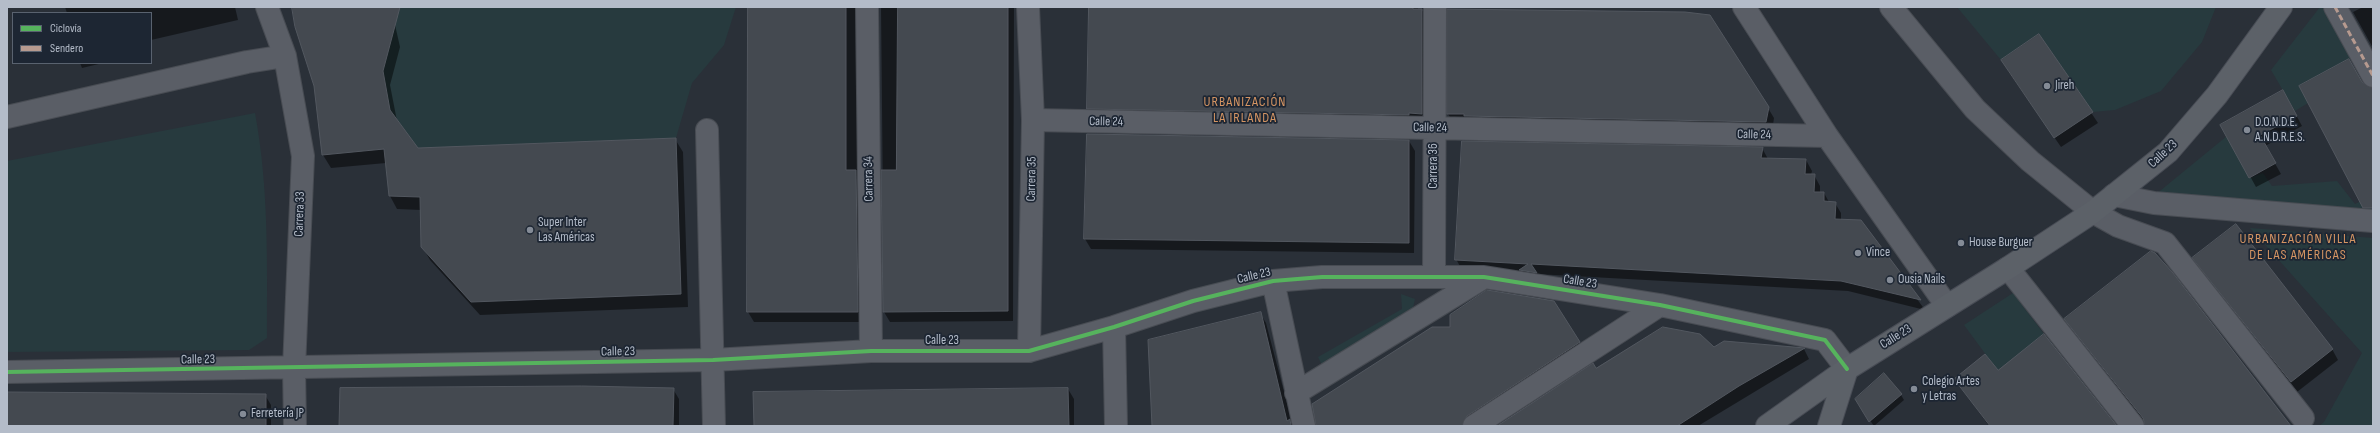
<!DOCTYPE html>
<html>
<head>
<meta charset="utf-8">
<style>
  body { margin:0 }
  #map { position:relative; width:2380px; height:433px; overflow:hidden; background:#2a3038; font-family:"Sofia Sans Condensed",sans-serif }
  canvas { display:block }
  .frame { position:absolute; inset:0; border:8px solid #b4bcc9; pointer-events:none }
  .legend { position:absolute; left:12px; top:12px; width:140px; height:52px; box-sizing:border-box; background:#1d2633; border:1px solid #59626f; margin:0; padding:5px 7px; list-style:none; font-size:12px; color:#b4bcc9 }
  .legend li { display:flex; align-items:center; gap:8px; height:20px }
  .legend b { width:20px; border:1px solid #59626f }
</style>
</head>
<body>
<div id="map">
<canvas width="2380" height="433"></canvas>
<div class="frame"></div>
<ul class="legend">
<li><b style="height:5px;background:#56b35d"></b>Ciclovía</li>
<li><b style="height:5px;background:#b69a8f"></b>Sendero</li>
</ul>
</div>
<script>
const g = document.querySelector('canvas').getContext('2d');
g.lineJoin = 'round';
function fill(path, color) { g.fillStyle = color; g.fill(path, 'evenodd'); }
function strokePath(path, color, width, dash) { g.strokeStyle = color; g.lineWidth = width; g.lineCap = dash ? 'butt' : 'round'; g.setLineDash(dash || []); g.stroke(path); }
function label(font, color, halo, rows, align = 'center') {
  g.font = font + ' "Sofia Sans Condensed",sans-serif'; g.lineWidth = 3.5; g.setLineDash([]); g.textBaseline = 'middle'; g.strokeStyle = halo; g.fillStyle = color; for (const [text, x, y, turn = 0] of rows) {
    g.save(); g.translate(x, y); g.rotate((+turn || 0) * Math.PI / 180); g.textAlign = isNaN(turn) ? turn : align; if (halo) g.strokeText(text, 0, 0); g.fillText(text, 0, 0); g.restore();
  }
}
const green = new Path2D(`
  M387,7H736L724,45L692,83L676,138L418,148L390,110L383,71L393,33Z
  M1957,7H2216L2202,42L2161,91L2115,110L2093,112L2039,34L2001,60Z
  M2320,7H2323L2351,58L2299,86L2308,103L2295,111L2271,70Z
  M255,113C269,188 267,263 267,338L249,350L7,352V161Z
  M2227,136L2249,178L2263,173L2272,186L2337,181L2355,204L2373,195V216L2155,195Z
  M2250,228L2373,238V426H2319L2324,422L2362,353Z
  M2013,293L2044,334L1998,371L1964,325Z
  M1401,294L1415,299L1412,312L1322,365L1318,357L1402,309Z`);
const shadow = new Path2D(`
  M65,7H235L238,20L151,40V13H67Z
  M292,7H391L400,47L390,85L397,121L417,149L675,139L683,152L688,307L480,315L430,260L422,246L421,210L397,209L390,196L386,163L331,168L323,155L315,85Z
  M749,7H866L863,322H754L748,312Z
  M881,7H1014L1013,321L890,322L884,312Z
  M1090,7H1418V10H1422L1428,20L1427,123L1094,119L1088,108Z
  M2363,7H2373V48L2353,12Z
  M2039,35L2098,123L2061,147L2008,71Z
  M80,63H103L82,68Z
  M2289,102L2302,126L2265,146L2281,174L2256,187L2222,125Z
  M1768,108L1774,118L1772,132L1454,124L1448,114Z
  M1087,135L1409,141L1415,151L1414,253L1091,249L1085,239Z
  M1762,148L1768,159L1806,160L1812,171L1811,175H1814L1820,186V193H1824L1829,202L1835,203L1841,213V220L1860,221L1925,310L1848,291L1462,270L1456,259Z
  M2194,258L2332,349L2338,360L2297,392Z
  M1554,302L1585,353L1472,426H1316L1450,328Z
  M1260,313L1266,323L1293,426H1153Z
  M2065,319L2290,426H2145L2144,422Z
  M1724,342L1804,349L1809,359L1698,426H1499L1596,369L1714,348Z
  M1997,372L2116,426H1989L1955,379Z
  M673,389L679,399V426H341Z
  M1068,389L1074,399V426H755Z
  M7,393L265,395L271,405V426H7Z
  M1901,395L1904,400L1874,426L1859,405Z`);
const building = new Path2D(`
  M292,7H400L383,71L390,110L418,148L676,138L681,294L471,302L421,247L420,197L389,196L384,149L322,155L314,86L295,27Z
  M748,7H846V170H856L858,312H747Z
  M898,7H1008V311L883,312L881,170H896Z
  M1089,7H1413V9H1422V114L1409,113V115L1087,109Z
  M1447,9L1685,12L1710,15L1769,107L1766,122L1464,116V114H1447Z
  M2039,34L2093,112L2054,138L2001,60Z
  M2349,59L2362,82L2373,88V208H2363L2299,86Z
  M2283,90L2297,116L2260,135L2276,163L2249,178L2220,125Z
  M1087,134L1409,140V243L1084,239Z
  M1462,141L1763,147L1761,158L1806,159L1805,174H1815L1814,192H1824V201L1836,202L1835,219L1861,220L1921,300L1841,281L1531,264L1537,273L1519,270L1528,264L1455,260Z
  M2236,224L2333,349L2291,382L2192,258Z
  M2151,251L2155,253L2173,273L2291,426H2145L2143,418L2064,319Z
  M1487,290L1554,301L1580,342L1467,416L1462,426H1316L1312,404L1432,327H1450V315Z
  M1261,312L1287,421L1290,419L1291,426H1152L1148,340Z
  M1663,327L1700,334L1714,347L1724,341L1805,348L1739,386L1677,426H1497L1593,363L1596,368Z
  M2044,334L2117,426H1990L1954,379L1985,354L1998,370Z
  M1884,373L1902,394L1869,422L1855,399Z
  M582,386L674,388L673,426H339L340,388Z
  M1068,388L1069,426H754L753,392Z
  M7,392L266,394V426H7Z`);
const minor = new Path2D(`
  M267,7L285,56L303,156L294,368L295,426
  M867,7L871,351
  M1028,7L1033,120L1029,351
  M1744,7L1827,136L1947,306
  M1891,7L1975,109L2030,161L2093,212L2118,226L2165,243L2303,418
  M2335,7L2373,76
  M7,117L247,62L285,56
  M1033,120L1827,136
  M707,130L714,426
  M2114,195L2154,203L2373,221
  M2008,268L2133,426
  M1434,277L1435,7
  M1273,281L1304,426
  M1114,327L1116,426
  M7,372L713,360L871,351H1029L1114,327L1193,301L1273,281L1322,277H1484L1660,305L1825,340L1847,369
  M1296,393L1483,278
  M1474,426L1660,305`);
const major = new Path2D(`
  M1767,426L1847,369L2008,268L2093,212L2168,152L2217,95L2281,7
  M1829,426L1847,369`);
const quiet = new Path2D(`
  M2335,7L2373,76`);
const cycleway = new Path2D(`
  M7,372L713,360L871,351H1029L1114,327L1193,301L1273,281L1322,277H1484L1660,305L1825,340L1847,369`);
const markers = [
  [2047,86,4,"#848b96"],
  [2247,130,4,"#848b96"],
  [530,230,4,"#848b96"],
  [1961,243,4,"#848b96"],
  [1858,253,4,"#848b96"],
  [1890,280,4,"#848b96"],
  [1914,389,4,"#848b96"],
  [243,414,4,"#848b96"]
];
const poiNames = [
  ["Jireh",2055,86],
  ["D.O.N.D.E.",2255,123],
  ["A.N.D.R.E.S.",2255,138],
  ["Super Inter",538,223],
  ["Las Américas",538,238],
  ["House Burguer",1969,243],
  ["Vince",1866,253],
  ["Ousia Nails",1898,280],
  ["Colegio Artes",1922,382],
  ["y Letras",1922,397],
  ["Ferretería JP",251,414]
];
const streetNames = [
  ["Calle 24",1106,122,1],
  ["Calle 24",1430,128,1],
  ["Calle 24",1754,135,1],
  ["Calle 23",2163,154,-43],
  ["Carrera 36",1434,166,-90],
  ["Carrera 34",869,179,-91],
  ["Carrera 35",1032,179,-89],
  ["Carrera 33",300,214,-88],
  ["Calle 23",1254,276,-13],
  ["Calle 23",1580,282,9],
  ["Calle 23",1896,337,-32],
  ["Calle 23",942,341],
  ["Calle 23",618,352,-1],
  ["Calle 23",198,360,-1]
];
const neighbourhoodNames = [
  ["URBANIZACIÓN",1245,102],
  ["LA IRLANDA",1245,118],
  ["URBANIZACIÓN VILLA",2298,239],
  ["DE LAS AMÉRICAS",2298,255]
];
fill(green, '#273a3e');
fill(shadow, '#0007');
fill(building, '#444950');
strokePath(building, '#52575f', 1);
strokePath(minor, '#484c53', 24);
strokePath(major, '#484c55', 24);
strokePath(minor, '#5a5e66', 22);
strokePath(major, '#5c6168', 22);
strokePath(quiet, '#b69a8f', 3, [6, 3]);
strokePath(cycleway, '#56b35d', 4);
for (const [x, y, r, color] of markers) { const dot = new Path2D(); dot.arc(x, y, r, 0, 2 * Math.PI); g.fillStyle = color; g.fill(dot); strokePath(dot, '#1d2633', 1.5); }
label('13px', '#b4bcc9', '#1d2633', poiNames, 'left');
label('13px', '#b4bcc9', '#1d2633', streetNames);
g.letterSpacing = '1px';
label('14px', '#d59563', '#1d2633', neighbourhoodNames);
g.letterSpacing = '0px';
</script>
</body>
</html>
